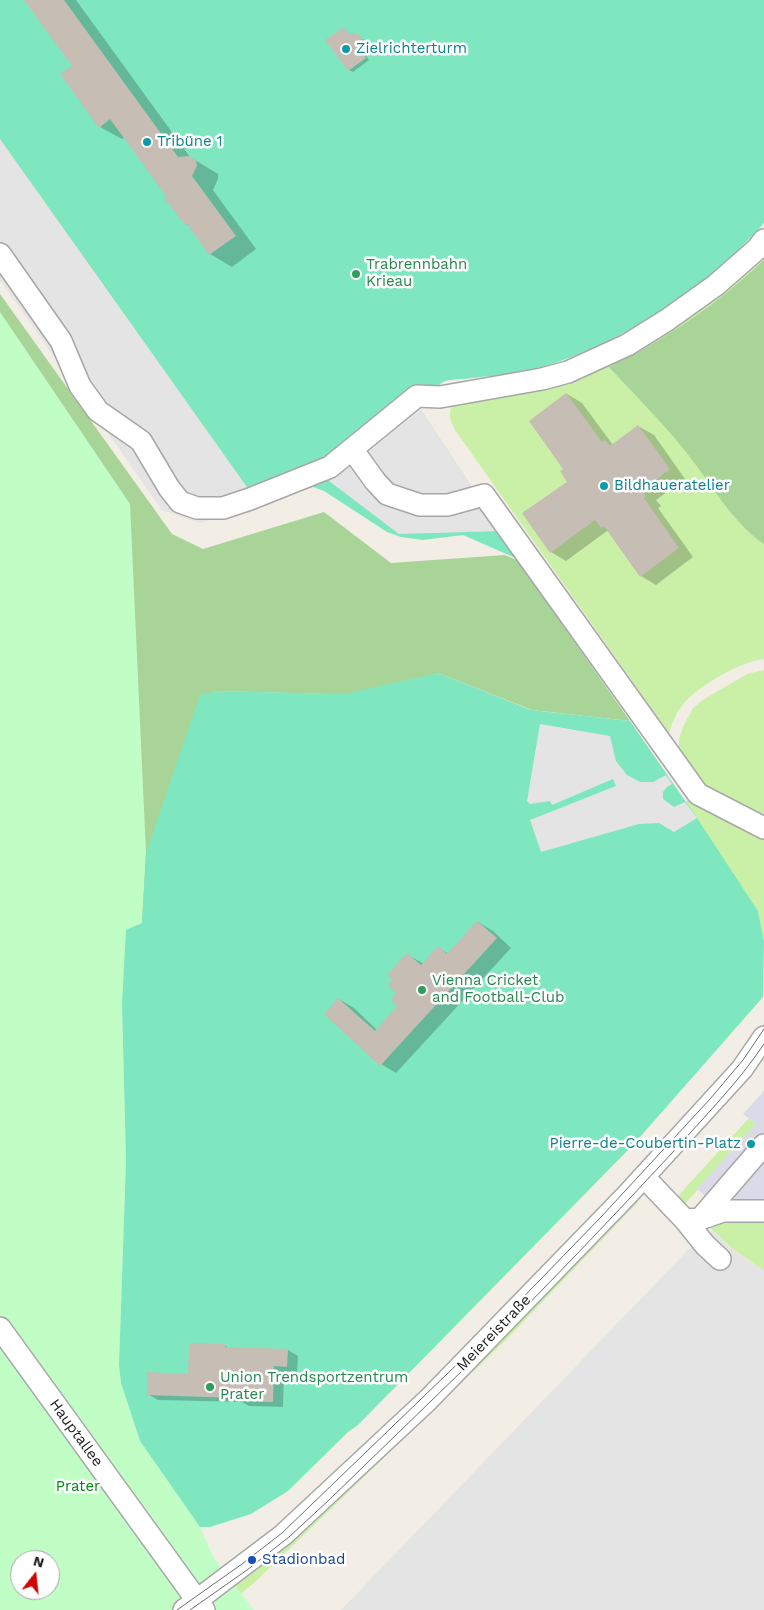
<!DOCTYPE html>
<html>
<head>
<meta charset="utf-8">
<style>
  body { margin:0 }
  #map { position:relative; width:764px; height:1610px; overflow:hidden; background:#f2eee6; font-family:"Work Sans",sans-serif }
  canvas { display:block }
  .north { position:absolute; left:10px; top:1550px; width:50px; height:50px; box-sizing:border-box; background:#fff; border:1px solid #a6a6a6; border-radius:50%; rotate:16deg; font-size:14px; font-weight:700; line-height:20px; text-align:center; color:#202020 }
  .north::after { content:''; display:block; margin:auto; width:18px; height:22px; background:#d10400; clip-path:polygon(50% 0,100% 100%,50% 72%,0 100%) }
</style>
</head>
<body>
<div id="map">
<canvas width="764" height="1610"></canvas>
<div class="north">N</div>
</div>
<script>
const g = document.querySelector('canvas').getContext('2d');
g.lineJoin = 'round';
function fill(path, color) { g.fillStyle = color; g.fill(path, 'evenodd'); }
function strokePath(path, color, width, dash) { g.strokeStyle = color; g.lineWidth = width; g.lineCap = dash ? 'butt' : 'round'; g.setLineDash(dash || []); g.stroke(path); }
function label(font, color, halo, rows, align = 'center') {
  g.font = font + ' "Work Sans",sans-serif'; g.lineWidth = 5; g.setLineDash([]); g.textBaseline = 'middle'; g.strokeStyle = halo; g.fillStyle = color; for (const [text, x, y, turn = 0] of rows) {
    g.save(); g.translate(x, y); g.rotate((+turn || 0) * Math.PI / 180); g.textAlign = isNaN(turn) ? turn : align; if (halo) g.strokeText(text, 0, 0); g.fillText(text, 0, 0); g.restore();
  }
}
const grass = new Path2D(`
  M764,250V659C742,661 700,685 685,702C677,711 673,721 669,733L455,430C450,420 448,415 452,405L553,383Z
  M764,670V819L706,789L679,751V739L683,727L693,708L704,699L747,674Z
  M688,800L764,839V941L758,911L685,802Z
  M749,1118L756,1124L685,1204L680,1203L677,1197Z
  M638,1198V1202L505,1341L254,1583L239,1595L233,1585L506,1334L635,1199Z
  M710,1221H764V1271L733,1249L707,1225Z`);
const forest = new Path2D(`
  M764,260V544C730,521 708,478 682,447C659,419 633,393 609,367C665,340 719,303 764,260Z
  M0,294L172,534L203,549L324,512L391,563L505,555L517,560L630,721L532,710L438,673L393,698L323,694L218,691L200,696L142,923L0,1268Z`);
const park = new Path2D(`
  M0,312L130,504L146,853L142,923L122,1005L126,1161L119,1365L121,1383L140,1441L200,1527L214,1558L254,1610H0ZM20,1560H50V1590H20Z`);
const pitch = new Path2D(`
  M0,0H764V223C708,286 635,335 555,363C529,372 500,375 473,378C466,379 448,379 443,382C436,386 425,401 419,407L520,560L463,535L423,540L401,537L387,532L324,491L313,487L201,522L0,280Z
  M438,673L531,710L630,721L697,818L758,911L764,941L763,997L633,1145L358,1425L348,1432L288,1491L251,1514L210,1527H200L140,1441L121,1383L119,1365L126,1161L122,1005L126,930L142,923L146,853L200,695L218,691L345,694Z`);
const parking = new Path2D(`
  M0,139L259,504L200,523L162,510L0,280Z
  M419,407L501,531L399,534L329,481Z
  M540,724L610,736L616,761L627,775L640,782H653L666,775L672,784L667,787L663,792V799L674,807L685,802L697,818L674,832L659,823L639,824L541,852L530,820L616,786L613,779L552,805L550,801L530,804L527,801Z
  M712,1230L733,1249L764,1271V1610H341L687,1251Z`);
const plaza = new Path2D(`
  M764,1091V1221L710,1200L697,1189L756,1124L743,1114Z`);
const shadow = new Path2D(`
  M26,0H76L190,157L218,174V179L213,190L256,249L232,267L210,254L189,226L186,224L125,137L122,139L100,127L73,66Z
  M344,28L350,35H355L364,40L366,46L364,53L369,60L353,72L349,70L327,40Z
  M567,394L582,403L613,445L638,426L654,435L685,479L656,500L661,506L658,508L693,557L656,585L641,576L610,532L607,531L566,561L551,552L569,482L565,470Z
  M478,922L493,931L511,948L396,1073L381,1064L339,999L354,1008L377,1030L399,1006L398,993L408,955L424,964L438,948L449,954Z
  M224,1345L229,1348L288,1350L298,1356L297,1372L284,1371L283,1407L249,1406L242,1402L158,1400L148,1394L189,1375Z`);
const building = new Path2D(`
  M24,0H64L178,157L189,156L196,160L197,166L192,176L236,236L209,255L187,224L185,225L164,198L166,196L110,119L99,128L60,74L72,66Z
  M344,27L348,33H355L361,36L363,43L361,50L366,58L348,71L325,40Z
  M566,393L602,442L605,440L610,446L638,425L670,469L642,491L646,497L644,498L679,548L640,577L604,526L601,528L595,520L550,553L522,513L567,482L560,471L563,469L529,421Z
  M477,921L497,938L380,1066L324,1014L338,998L375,1031L397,1006L391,1000L396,994L388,985L392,980L387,975L407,953L421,965L438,946L447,954Z
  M189,1343L225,1344V1347L288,1349L287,1367L274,1366L273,1402L238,1401V1398L147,1395V1372L188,1374Z`);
const minor = new Path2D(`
  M0,254L61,341L80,386L98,411L141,441L169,488L180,502L197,508H223L250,499L330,467L417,396L440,397L542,379L568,372L627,345L667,320L716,285L757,249L764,240
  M352,449L375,481L387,494L420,505H448L484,495L698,794L764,828
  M644,1177L685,1220L705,1245L720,1259
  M700,1219L723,1211H764
  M685,1220L700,1219L764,1145
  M0,1328L204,1610
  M184,1610L283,1535L428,1400L627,1195L742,1069L764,1037`);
const tram = new Path2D(`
  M483,1350C548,1285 611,1219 673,1152C704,1117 738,1083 764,1044
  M177,1610L242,1564L282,1533L475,1347L601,1217L710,1099L743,1060L764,1029
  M190,1610L247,1570L289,1537L329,1500L464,1369`);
const markers = [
  [346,49,5,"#0f9aa8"],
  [147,142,5,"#0f9aa8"],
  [356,274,5,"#2e9e5b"],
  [604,486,5,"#0f9aa8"],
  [422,990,5,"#2e9e5b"],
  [751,1144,5,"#0f9aa8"],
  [210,1387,5,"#2e9e5b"],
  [252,1560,5,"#1a4fb4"]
];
const cultureNames = [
  ["Zielrichterturm",356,49],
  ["Tribüne 1",157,142],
  ["Bildhaueratelier",614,486],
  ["Pierre-de-Coubertin-Platz",741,1144,"right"]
];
const leisureNames = [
  ["Trabrennbahn",366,265],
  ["Krieau",366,282],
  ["Vienna Cricket",432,981],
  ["and Football-Club",432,998],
  ["Union Trendsportzentrum",220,1378],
  ["Prater",220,1395]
];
const streetNames = [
  ["Meiereistraße",494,1333,-46],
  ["Hauptallee",76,1433,54]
];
const parkNames = [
  ["Prater",78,1487]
];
const transitNames = [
  ["Stadionbad",262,1560]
];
fill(grass, '#caf0a8');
fill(forest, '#a8d497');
fill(park, '#c0fec6');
fill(pitch, '#7ee7c0');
fill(parking, '#e4e4e4');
fill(plaza, '#dadae8');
fill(shadow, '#0003');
fill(building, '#c6bdb5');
strokePath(minor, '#a7a7a7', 24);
strokePath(minor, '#fff', 21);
strokePath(tram, '#6e6e6e', 1);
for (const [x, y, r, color] of markers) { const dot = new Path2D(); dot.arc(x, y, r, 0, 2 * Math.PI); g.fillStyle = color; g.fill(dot); strokePath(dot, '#fff', 2); }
label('15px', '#0d838f', '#fff', cultureNames, 'left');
label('15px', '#27864d', '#fff', leisureNames, 'left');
label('15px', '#202020', '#fff', streetNames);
label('15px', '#038510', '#fff', parkNames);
label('15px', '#164399', '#fff', transitNames, 'left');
</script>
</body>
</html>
